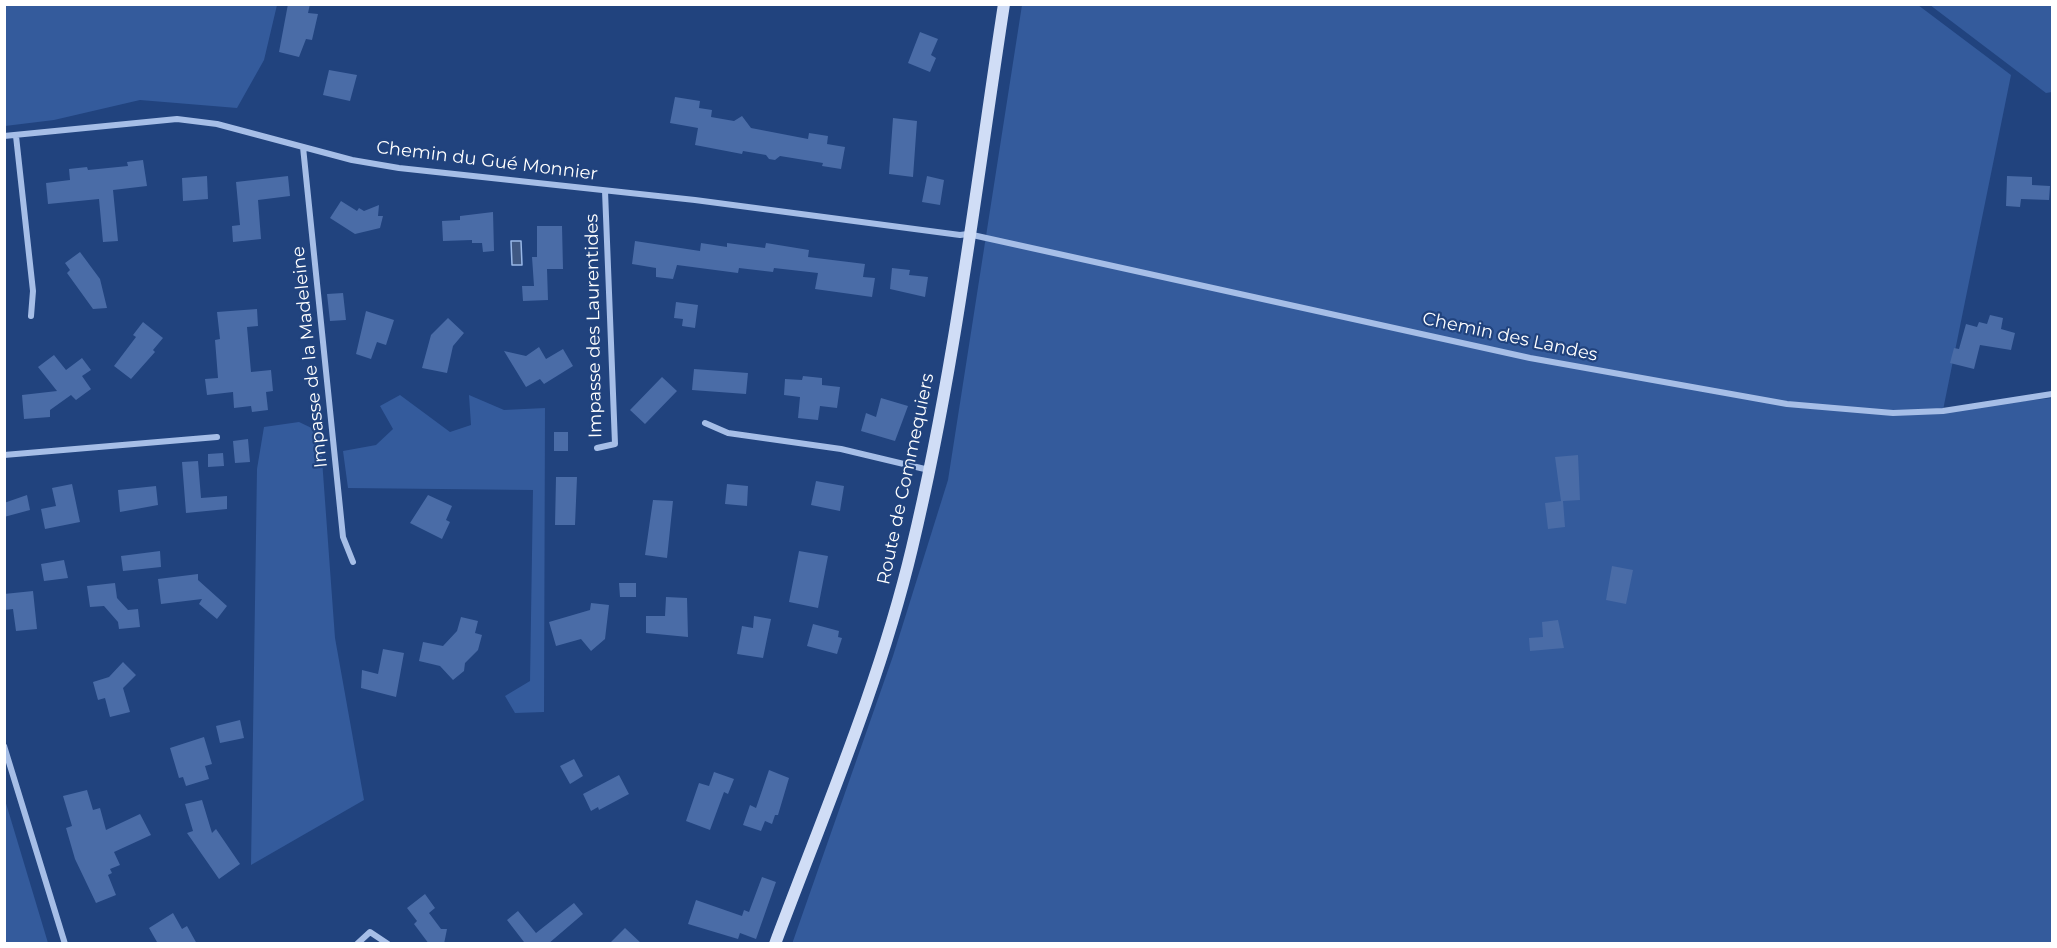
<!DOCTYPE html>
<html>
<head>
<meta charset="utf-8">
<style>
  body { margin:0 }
  #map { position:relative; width:2057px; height:948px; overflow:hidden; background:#21437e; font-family:Montserrat,sans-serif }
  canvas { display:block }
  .frame { position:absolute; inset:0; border:6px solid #fff; pointer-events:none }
</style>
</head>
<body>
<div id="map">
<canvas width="2057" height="948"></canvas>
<div class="frame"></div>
</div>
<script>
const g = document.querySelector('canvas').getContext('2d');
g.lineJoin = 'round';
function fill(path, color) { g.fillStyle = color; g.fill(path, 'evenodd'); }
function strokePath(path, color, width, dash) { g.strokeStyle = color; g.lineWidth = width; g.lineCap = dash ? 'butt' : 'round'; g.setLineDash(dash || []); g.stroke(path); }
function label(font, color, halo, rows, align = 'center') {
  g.font = font + ' Montserrat,sans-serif'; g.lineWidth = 4.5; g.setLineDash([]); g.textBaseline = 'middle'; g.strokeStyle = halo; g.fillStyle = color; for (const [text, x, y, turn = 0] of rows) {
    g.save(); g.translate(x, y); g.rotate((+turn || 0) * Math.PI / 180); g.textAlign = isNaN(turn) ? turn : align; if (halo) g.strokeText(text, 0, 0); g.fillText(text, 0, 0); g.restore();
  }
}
const green = new Path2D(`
  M4,5L5,4L277,5L264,60L237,108L140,100L54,120L5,126Z
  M1022,5H1918L2011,75L1943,410L2052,398V943L792,944L893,656L948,480Z
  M1930,5H2052V92L2046,93Z
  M400,395L450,432L471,425L469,395L504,410L545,408L544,712L515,713L505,696L530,681L533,490L348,488L343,451L376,445L393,429L380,406Z
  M299,422L320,432L335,638L364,800L251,865L257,469L264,427Z
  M4,800H5L48,943H5Z`);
const water = new Path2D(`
  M511,241H521L522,265H512Z`);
const building = new Path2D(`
  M288,4H310L308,13L318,14L312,40L306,39L299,57L279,52Z
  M920,32L938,39L931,55L936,58L930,72L908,63Z
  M329,70L357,75L350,101L323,95Z
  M675,97L700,101L699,108L712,110L711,117L734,121L742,116L751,128L808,139L809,133L828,136L827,144L845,147L841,169L822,166L823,163L780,156L775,160L769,159L766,155L743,151L742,154L695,145L698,128L670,123Z
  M893,118L917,121L913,177L889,174Z
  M143,160L147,186L113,190L118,241L103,242L99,199L48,204L46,183L70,180L69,169L87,167L88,170L128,166L127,162Z
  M207,176L208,199L183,201L182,178Z
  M288,176L290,196L258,200L261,239L233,242L232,226L240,225L236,182Z
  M927,176L944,180L940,205L922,202Z
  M2007,176L2032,177V185L2050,186L2049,200L2021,199L2020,207L2006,206Z
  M341,201L357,211L359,208L364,211L379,205L378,216H383L380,228L355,234L330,218Z
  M493,212L494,251L483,252L482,243H472V240L443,241L442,221L460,220V216Z
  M537,226H562L563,269H547L548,300L523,301L522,286H534L532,257H537Z
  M635,241L700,251L701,243L727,247V243L765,248L766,243L809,250L808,257L865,264L863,277L875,278L872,297L815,289L818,273L774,268L773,272L739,268L738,273L677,265L673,279L656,277V268L632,264Z
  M80,252L100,279L107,308L93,309L67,273L70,270L65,263Z
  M892,268L910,270L909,275L928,277L925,297L890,289Z
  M343,293L346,320L330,321L327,294Z
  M676,302L698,305L695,328L682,326L683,319L674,318Z
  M257,309L258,326L247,327L251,372L271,370L273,391L266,392L268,410L252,412L251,406L234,408L233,392L207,395L205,379L218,378L215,340L220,339L217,312Z
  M366,311L394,320L386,345L377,342L371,359L356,354Z
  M1990,315L2003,318L2001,329L2015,333L2011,350L1980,345L1974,369L1950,363L1954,348L1959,349L1966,324L1977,327L1979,322L1987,324Z
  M448,318L464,333L453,346L447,373L422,368L431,335Z
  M143,322L163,338L153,350L155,352L131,379L114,366L136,337L133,335Z
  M539,347L546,359L563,349L573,366L544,384L540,379L526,387L504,351L526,356Z
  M54,355L66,370L82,358L91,370L82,376L91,389L76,400L71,395L50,410V417L24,419L22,395L57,391L38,367Z
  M694,369L748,373L746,394L692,390Z
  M803,376L822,378V385L840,387L837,408L820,406L818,420L798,418L800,397L784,395L785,379L802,380Z
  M662,377L677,391L645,424L630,410Z
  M881,398L908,406L895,441L861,431L866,413L876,417Z
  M554,432H568V451H554Z
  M248,439L250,462L235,463L233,441Z
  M223,453L224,466L208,467V454Z
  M1578,455L1580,500L1563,501L1565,527L1548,529L1545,503L1561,501L1555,457Z
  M198,461L201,498L227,496V509L186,513L182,462Z
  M556,477H577L575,525H555Z
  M816,481L844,486L840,511L811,505Z
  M72,484L80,522L45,529L41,509L56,506L52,488Z
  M727,484L748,486L747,506L725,504Z
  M156,486L158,505L120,512L118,490Z
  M27,495L30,510L4,517V503Z
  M428,495L452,506L446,520L450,522L442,539L410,523Z
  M653,500L673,501L667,558L645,555Z
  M160,551L161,567L123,571L121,556Z
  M799,551L828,556L818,608L789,602Z
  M64,560L68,578L44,581L41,564Z
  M1612,566L1633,570L1626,604L1606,600Z
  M198,574V580L227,606L217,619L199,604L202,599L161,604L158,579Z
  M115,583L117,598L128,610L138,609L140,627L119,629L118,622L104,606L90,607L87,586Z
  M619,583H636V597H620Z
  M33,591L37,629L16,631L13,609L4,610V594Z
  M666,597L687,598L688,637L646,633V616H665Z
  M591,603L609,605L605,639L591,651L581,639L556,646L549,622L590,610Z
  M754,616L771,619L763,658L737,654L742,626L753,628Z
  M461,617L478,621L475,633L482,635L478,650L465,663L464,671L453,680L440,666L419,661L423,642L443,646L457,631Z
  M1558,620L1564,648L1530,651L1529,638L1543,637L1542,622Z
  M813,624L839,631L838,637L842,638L837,654L807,646Z
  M383,649L404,653L396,697L361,688L362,670L378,674Z
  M123,662L136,675L123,688L130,712L110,717L105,698L98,700L93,682L109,677Z
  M240,720L244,738L220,743L216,726Z
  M204,737L212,764L205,766L209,779L186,786L183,777L179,778L170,748Z
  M574,759L583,776L570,784L560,766Z
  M769,770L789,778L778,815H775L772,824L765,821L761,831L743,825L750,805L756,808Z
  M714,772L734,779L728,794L724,792L710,830L686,821L699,783L709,786Z
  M619,775L629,794L599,810L598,807L591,811L583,794Z
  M87,790L93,810L100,808L106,830L140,814L151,835L114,852L120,865L110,869L112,873L108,875L116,895L96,903L75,859L66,828L72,826L63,796Z
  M202,800L212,833L216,829L240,864L219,879L187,833L193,831L185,804Z
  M762,877L776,882L756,939L740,933L738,939L688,924L696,900L742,916L744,910L749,912Z
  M425,894L435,908L429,913L441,929H447L444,944H429L414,924L417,921L407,908Z
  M574,903L583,914L548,944H522L524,942L507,920L518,911L536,933Z
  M173,913L182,929L187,926L197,944H155L157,942L149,928Z
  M625,928L642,944H609Z`);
const street = new Path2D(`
  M4,136L177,119L217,124L352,160L399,168L695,200L960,235L968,234L1530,358L1787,404L1893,413L1943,411L2052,394
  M16,136L33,291L31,316
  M303,147L343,537L353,562
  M705,423L728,433L841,449L929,470
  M597,448L615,444L605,191
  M4,455L217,437
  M4,746L65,944
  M357,944L370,932L388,944`);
const secondary = new Path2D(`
  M775,944C824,813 880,683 912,548C955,369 976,186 1004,4`);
const streetNames = [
  ["Chemin du Gué Monnier",487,161,7],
  ["Impasse des Laurentides",594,326,-91],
  ["Chemin des Landes",1510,337,12],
  ["Impasse de la Madeleine",310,357,-96],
  ["Route de Commequiers",906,479,-78]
];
fill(green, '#345b9c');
fill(water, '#3f5883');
strokePath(water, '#99b8e8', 1.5);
fill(building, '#4a6ca7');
strokePath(street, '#a6bee7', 6);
strokePath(secondary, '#d0ddf6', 12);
label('18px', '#fff', '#21437e', streetNames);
</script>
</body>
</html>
